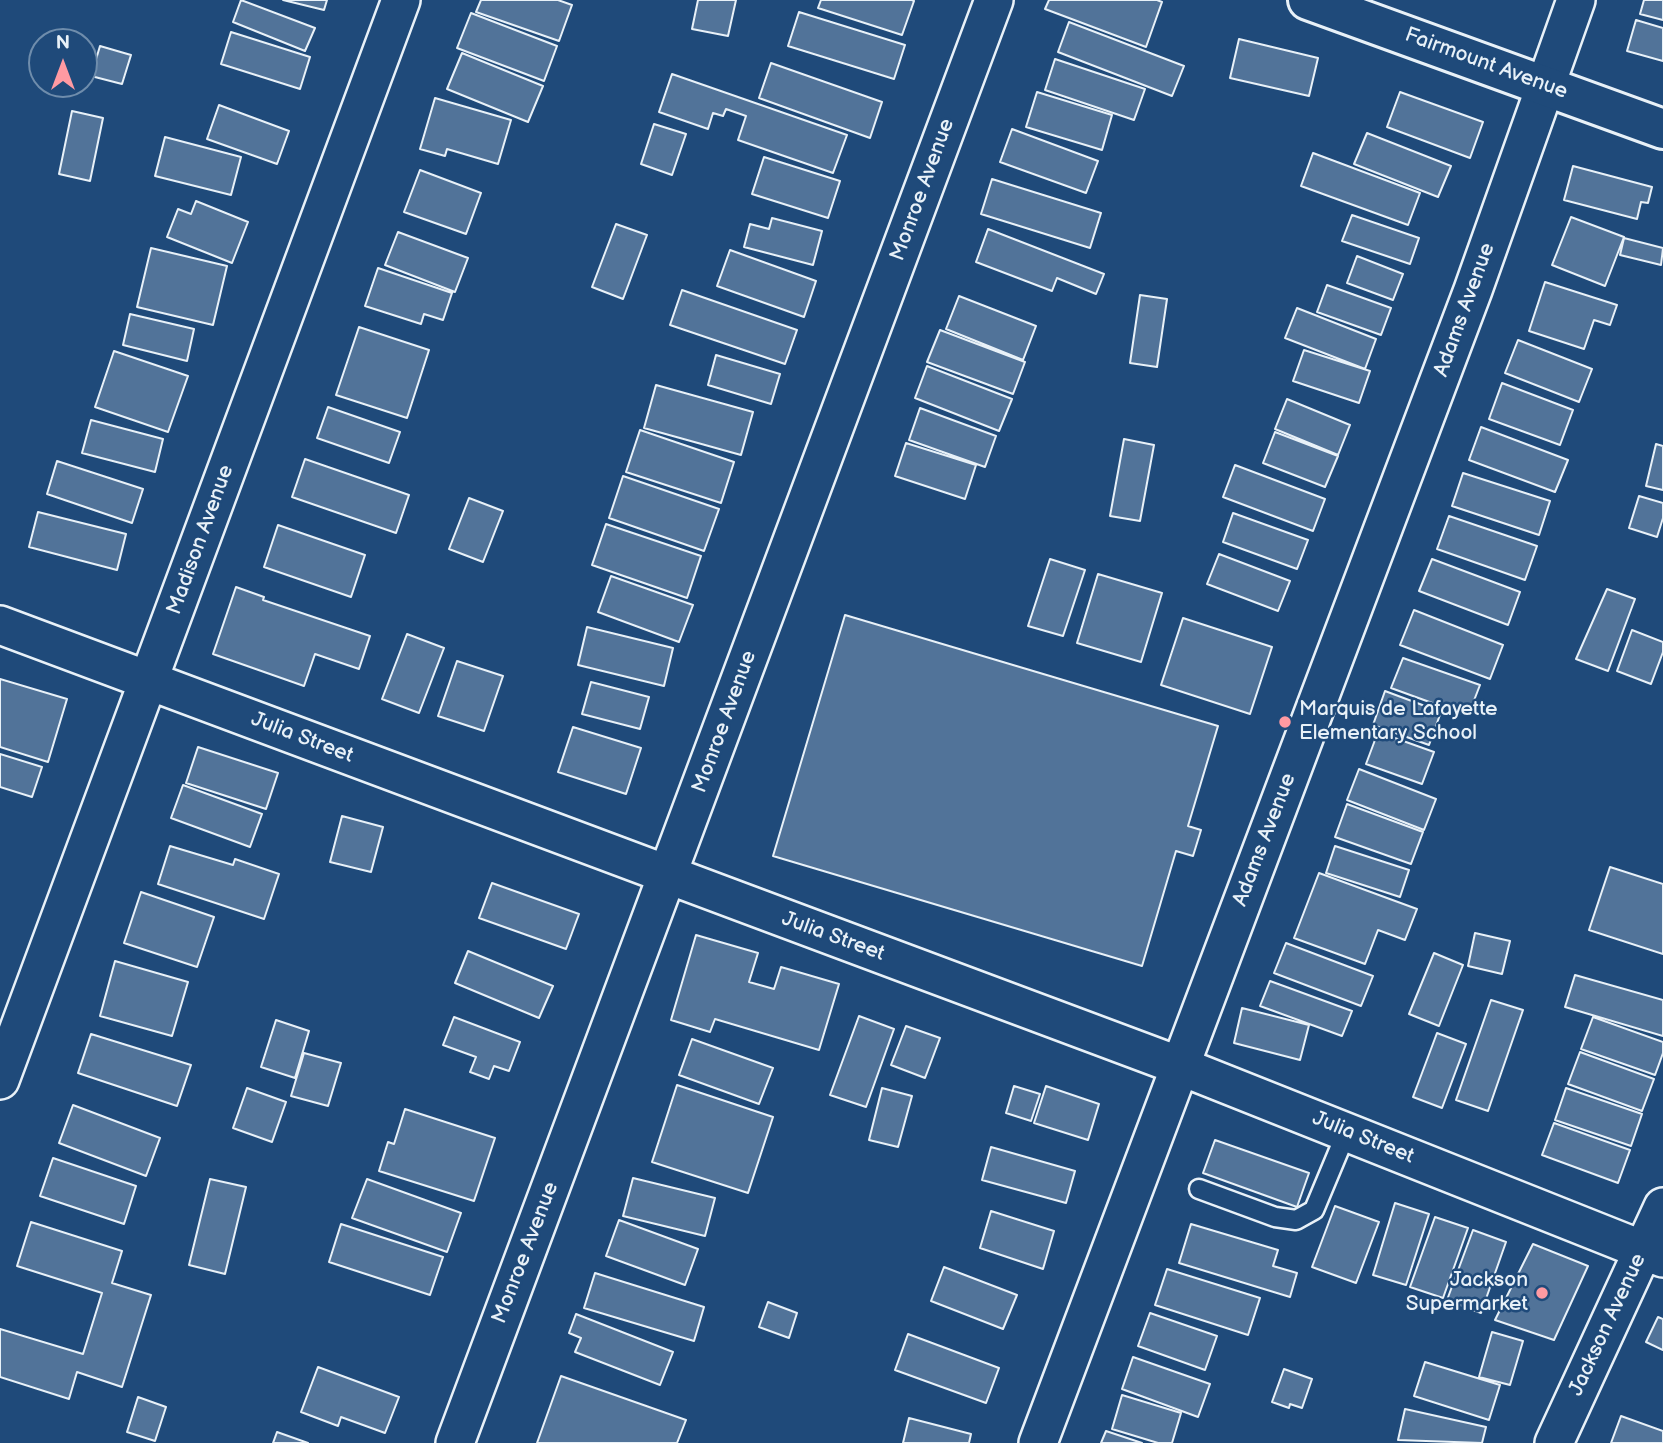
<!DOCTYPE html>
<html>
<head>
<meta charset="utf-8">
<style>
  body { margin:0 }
  #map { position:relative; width:1663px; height:1443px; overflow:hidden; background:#1f4a7a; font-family:"Balsamiq Sans",sans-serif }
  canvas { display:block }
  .north { position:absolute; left:28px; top:28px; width:70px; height:70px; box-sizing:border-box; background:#1f4a7a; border:2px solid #6f8dac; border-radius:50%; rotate:0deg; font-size:19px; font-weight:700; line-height:28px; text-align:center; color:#e8f1f8 }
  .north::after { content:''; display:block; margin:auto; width:24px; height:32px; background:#ff9aa2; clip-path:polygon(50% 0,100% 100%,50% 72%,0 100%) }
</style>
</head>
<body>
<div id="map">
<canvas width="1663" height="1443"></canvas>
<div class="north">N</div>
</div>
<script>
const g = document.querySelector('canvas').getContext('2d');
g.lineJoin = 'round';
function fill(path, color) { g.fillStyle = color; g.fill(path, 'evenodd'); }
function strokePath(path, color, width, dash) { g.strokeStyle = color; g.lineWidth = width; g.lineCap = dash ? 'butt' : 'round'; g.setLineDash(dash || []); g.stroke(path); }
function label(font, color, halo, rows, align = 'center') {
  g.font = font + ' "Balsamiq Sans",sans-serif'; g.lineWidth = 5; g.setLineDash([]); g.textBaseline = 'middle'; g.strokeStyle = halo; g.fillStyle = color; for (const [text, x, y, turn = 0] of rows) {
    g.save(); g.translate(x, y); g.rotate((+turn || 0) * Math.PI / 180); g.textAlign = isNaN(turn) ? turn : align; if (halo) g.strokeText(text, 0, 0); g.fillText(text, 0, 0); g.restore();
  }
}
const building = new Path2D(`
  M241,0L315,28L305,51L233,22Z
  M283,0H327L324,10Z
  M481,0H558L572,5L559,41L476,12Z
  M698,0H736L728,36L692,29Z
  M821,0H912L914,1L902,35L818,8Z
  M1049,0H1157L1162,2L1146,47L1045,9Z
  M1644,0H1663V20L1640,14Z
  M799,12L905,45L894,79L788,46Z
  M471,13L557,46L544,81L457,48Z
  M1636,20L1663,28V61L1627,51Z
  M1069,22L1184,66L1172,96L1058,52Z
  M231,32L310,57L300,89L221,64Z
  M1239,39L1318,58L1309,96L1230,78Z
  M100,46L131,55L122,84L91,76Z
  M462,53L543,86L528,122L447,89Z
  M1055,59L1145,89L1134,120L1045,90Z
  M771,63L882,102L870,138L759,98Z
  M672,74L847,135L833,173L738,140L746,116L726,109L723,116L713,113L708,129L659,112Z
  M1037,92L1112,115L1102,150L1026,127Z
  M1400,92L1483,122L1470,158L1387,127Z
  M435,98L511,120L498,164L447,149L445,156L420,149Z
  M219,105L289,131L277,164L207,139Z
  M72,111L103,118L90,181L59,174Z
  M654,124L686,134L672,175L641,164Z
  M1012,129L1098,161L1086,193L1000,162Z
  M1367,133L1451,166L1438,197L1354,164Z
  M165,137L241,157L231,195L155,176Z
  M1313,153L1420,193L1408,225L1301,186Z
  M764,157L840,181L828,218L752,194Z
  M1573,166L1652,187L1648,203L1641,202L1637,219L1564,200Z
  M420,170L481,193L466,234L404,212Z
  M992,179L1101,213L1090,248L981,214Z
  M196,201L248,222L232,263L167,237L178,209L191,214Z
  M1352,215L1419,238L1410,264L1342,241Z
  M1571,217L1624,237L1605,286L1552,265Z
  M772,218L822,231L813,265L744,247L750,224L769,229Z
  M616,224L647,235L623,299L592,287Z
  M988,229L1104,274L1096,294L1057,278L1052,291L976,262Z
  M398,232L468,258L455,292L385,265Z
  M1624,238L1663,248L1661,265L1620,255Z
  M151,248L227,266L213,325L137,307Z
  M730,250L816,281L804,317L717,286Z
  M1357,256L1403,274L1393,300L1347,283Z
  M378,268L452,293L443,320L424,314L421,324L365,306Z
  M1545,282L1617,305L1610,325L1594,320L1584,349L1529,331Z
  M1327,285L1391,308L1381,335L1317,312Z
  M682,290L797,330L785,364L670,325Z
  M1140,295L1167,299L1157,367L1130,363Z
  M959,296L1036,326L1023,360L946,329Z
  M1297,308L1376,339L1365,369L1285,338Z
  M130,314L194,329L187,361L123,345Z
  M359,327L429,350L407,418L336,395Z
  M940,330L1025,362L1013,394L927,362Z
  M1518,340L1592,369L1579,402L1505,373Z
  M1304,350L1370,371L1359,403L1293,381Z
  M114,351L188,376L168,432L95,407Z
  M716,355L780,374L771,404L708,385Z
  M927,366L1012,399L999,431L915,398Z
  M1502,383L1573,410L1560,445L1489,419Z
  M656,385L753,412L741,455L644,428Z
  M1287,399L1350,425L1338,455L1275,429Z
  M328,407L400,432L389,463L317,438Z
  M920,408L996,436L985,467L909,440Z
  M91,420L163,439L155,472L82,453Z
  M1481,427L1568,460L1555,492L1469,460Z
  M640,430L734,462L721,503L626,472Z
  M1275,432L1338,456L1325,487L1263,463Z
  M1124,439L1154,445L1140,521L1110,516Z
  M906,443L976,465L965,499L895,476Z
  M1656,444L1663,446V490L1646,486Z
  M305,459L409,495L396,533L292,497Z
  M57,461L143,489L132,523L47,494Z
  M1235,465L1325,499L1313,531L1223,497Z
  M1463,473L1550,501L1539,535L1452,506Z
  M623,476L719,509L704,551L609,518Z
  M1639,496L1663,503V518L1657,537L1629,528Z
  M469,498L503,511L483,562L449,549Z
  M38,512L126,534L117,570L29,547Z
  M1233,513L1308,540L1297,569L1223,542Z
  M1449,516L1537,546L1525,580L1437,549Z
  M606,524L701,556L687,598L592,565Z
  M278,525L365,555L351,597L264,567Z
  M1219,554L1290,581L1278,611L1207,584Z
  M1050,559L1085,570L1063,636L1028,626Z
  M1432,559L1520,592L1508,625L1419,591Z
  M1098,574L1162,593L1141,662L1077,643Z
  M611,576L693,605L679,642L598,612Z
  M236,587L264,597L263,600L370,636L359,669L315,654L304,686L213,654Z
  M1607,589L1635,599L1608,671L1576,659Z
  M1414,610L1503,645L1490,679L1400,645Z
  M845,615L1218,726L1188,826L1201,830L1193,856L1176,851L1142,966L773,856Z
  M1183,618L1272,647L1250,714L1161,685Z
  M587,627L673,648L664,686L578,665Z
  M1632,630L1663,642V652L1651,684L1617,671Z
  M407,634L444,648L419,713L382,699Z
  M1403,658L1480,685L1468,716L1391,688Z
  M457,661L503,676L484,731L438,716Z
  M0,679L67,699L48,762L0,747Z
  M591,682L649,697L640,729L582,714Z
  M1385,691L1441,712L1429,745L1373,725Z
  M573,727L641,748L626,794L558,772Z
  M1378,732L1434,752L1422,784L1366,764Z
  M198,747L278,773L266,809L186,783Z
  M0,754L42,767L32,797L0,787Z
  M1359,769L1436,799L1424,830L1347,800Z
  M183,785L262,814L250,847L171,818Z
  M1347,804L1423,832L1411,864L1335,837Z
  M342,816L383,827L371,872L330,862Z
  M170,846L233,865L235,859L279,874L264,919L158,884Z
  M1335,846L1409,870L1400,897L1326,873Z
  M1610,867L1663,884V954L1589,930Z
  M1319,873L1417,909L1405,940L1378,930L1365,964L1294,938Z
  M492,883L579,914L566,949L479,918Z
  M141,892L214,917L197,967L124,943Z
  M1475,933L1510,941L1502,974L1468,966Z
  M696,935L758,953L749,982L774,989L781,967L839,984L819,1050L715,1019L710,1032L671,1020Z
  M1286,943L1373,976L1361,1006L1274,973Z
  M468,951L553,986L539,1018L455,983Z
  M1434,953L1463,965L1439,1026L1409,1014Z
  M115,961L188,982L172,1036L100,1016Z
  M1575,975L1663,1000V1036L1565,1007Z
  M1270,981L1352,1011L1342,1036L1260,1006Z
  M1491,1000L1523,1010L1488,1111L1456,1100Z
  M1242,1008L1309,1025L1300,1060L1234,1043Z
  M859,1016L894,1029L866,1107L830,1095Z
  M454,1017L520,1042L509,1071L494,1066L489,1079L470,1072L476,1057L443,1045Z
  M1593,1017L1663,1042V1053L1655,1075L1581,1049Z
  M276,1020L309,1031L295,1078L261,1067Z
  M906,1026L940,1038L925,1078L891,1065Z
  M1437,1033L1466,1044L1442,1108L1413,1097Z
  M91,1034L191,1065L177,1106L78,1073Z
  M692,1039L773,1068L759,1104L679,1075Z
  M1580,1052L1654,1079L1642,1111L1568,1084Z
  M304,1053L341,1063L328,1106L291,1096Z
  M677,1085L773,1117L748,1193L652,1162Z
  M1014,1086L1040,1094L1031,1121L1006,1113Z
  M1046,1086L1099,1104L1088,1140L1034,1123Z
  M247,1088L286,1102L272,1142L233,1128Z
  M882,1088L912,1096L898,1147L869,1140Z
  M1566,1088L1642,1114L1631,1146L1555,1120Z
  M73,1105L160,1138L146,1176L59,1143Z
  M405,1109L495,1138L474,1201L379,1171L388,1142L394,1144Z
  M1554,1123L1630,1150L1618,1183L1542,1155Z
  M1215,1140L1309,1173L1297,1207L1203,1173Z
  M991,1147L1075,1171L1066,1203L982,1180Z
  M53,1158L136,1186L124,1224L40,1196Z
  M633,1178L715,1198L705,1236L623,1216Z
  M210,1179L246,1187L225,1274L189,1265Z
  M367,1179L461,1213L447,1252L352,1218Z
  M1395,1203L1429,1214L1406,1285L1373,1275Z
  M1335,1206L1379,1222L1356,1283L1312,1267Z
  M991,1211L1054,1231L1043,1269L980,1248Z
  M1435,1217L1468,1228L1443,1298L1410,1287Z
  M619,1220L698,1249L685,1285L606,1256Z
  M31,1222L122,1251L112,1283L151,1295L122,1387L77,1372L69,1399L0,1377V1329L83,1354L102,1293L17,1266Z
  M341,1224L443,1257L430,1295L329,1262Z
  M1191,1224L1278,1250L1273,1266L1297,1273L1290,1297L1179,1263Z
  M1473,1230L1506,1242L1481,1313L1447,1300Z
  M1533,1244L1588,1266L1554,1340L1495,1320Z
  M944,1267L1017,1295L1003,1329L931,1301Z
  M1167,1269L1260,1298L1248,1335L1155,1305Z
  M595,1273L704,1307L694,1341L584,1308Z
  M768,1302L797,1313L789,1338L759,1327Z
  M1150,1313L1217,1336L1205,1370L1138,1346Z
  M576,1314L673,1352L660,1385L575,1352L581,1338L569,1333Z
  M1658,1317L1663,1319V1350L1646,1342Z
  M1492,1332L1523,1341L1510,1385L1479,1377Z
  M908,1334L999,1368L986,1403L895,1370Z
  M1133,1357L1210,1384L1198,1417L1122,1389Z
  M1425,1362L1500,1385L1489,1420L1414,1396Z
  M318,1367L399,1397L385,1433L341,1417L338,1426L301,1412Z
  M1284,1369L1312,1379L1302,1408L1290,1404L1289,1408L1272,1402Z
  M561,1376L686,1420L677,1443H537Z
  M1122,1395L1181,1413L1172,1443H1158L1112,1429Z
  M138,1397L166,1407L155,1441L127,1432Z
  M1405,1409L1486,1427L1482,1443L1398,1440Z
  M1621,1416L1663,1431V1443H1611Z
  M909,1418L971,1434L969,1443H903Z
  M1106,1431L1142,1443H1101Z
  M277,1432L308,1443H273Z`);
const service = new Path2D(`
  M1199,1189L1275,1217L1296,1220L1314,1210L1347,1131`);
const minor = new Path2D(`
  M0,625L1180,1066L1663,1258
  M0,1080L401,0
  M455,1443L994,0
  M1038,1443L1473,290L1576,0
  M1554,1443L1663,1207`);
const tertiary = new Path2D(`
  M1308,0L1663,129`);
const markers = [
  [1285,722,7,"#ff9aa2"],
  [1542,1293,7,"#ff9aa2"]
];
const streetNames = [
  ["Fairmount Avenue",1486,64,20],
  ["Monroe Avenue",923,190,-70],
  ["Adams Avenue",1465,310,-70],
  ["Madison Avenue",201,540,-70],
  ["Monroe Avenue",725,722,-70],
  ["Julia Street",302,738,21],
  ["Adams Avenue",1265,840,-69],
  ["Julia Street",833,937,20],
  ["Julia Street",1363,1138,22],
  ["Monroe Avenue",526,1253,-69],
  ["Jackson Avenue",1608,1325,-65]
];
const poiNames = [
  ["Marquis de Lafayette",1299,710],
  ["Elementary School",1299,734],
  ["Jackson",1528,1281,"right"],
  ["Supermarket",1528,1305,"right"]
];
fill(building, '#517399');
strokePath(building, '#e8f1f8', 2);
strokePath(service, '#e8f1f8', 23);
strokePath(minor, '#e8f1f8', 42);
strokePath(tertiary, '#e8f1f8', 44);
strokePath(service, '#1f4a7a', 18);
strokePath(minor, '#1f4a7a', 37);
strokePath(tertiary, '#1f4a7a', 38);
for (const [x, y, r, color] of markers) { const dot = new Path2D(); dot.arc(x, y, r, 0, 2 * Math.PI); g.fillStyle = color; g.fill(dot); strokePath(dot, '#1f4a7a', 2.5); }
label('21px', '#e8f1f8', '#1f4a7a', streetNames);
label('21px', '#e8f1f8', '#1f4a7a', poiNames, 'left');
</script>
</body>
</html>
